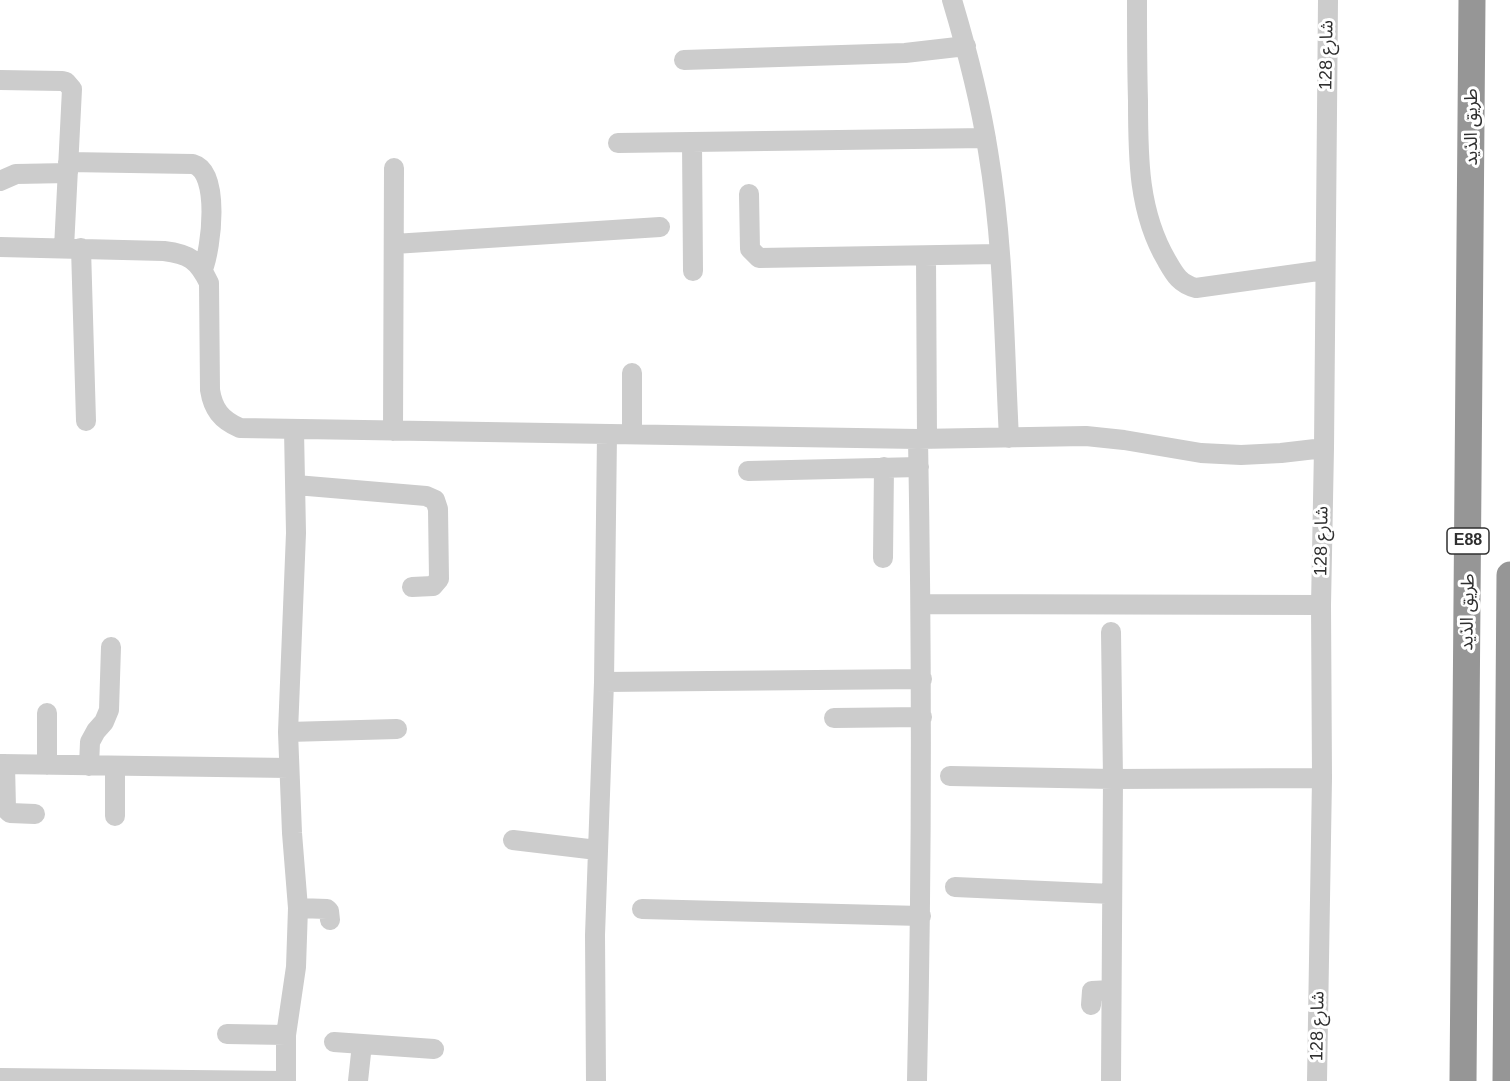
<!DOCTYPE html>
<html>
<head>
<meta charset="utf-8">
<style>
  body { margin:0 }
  canvas { display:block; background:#fff }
</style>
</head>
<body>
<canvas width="1510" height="1081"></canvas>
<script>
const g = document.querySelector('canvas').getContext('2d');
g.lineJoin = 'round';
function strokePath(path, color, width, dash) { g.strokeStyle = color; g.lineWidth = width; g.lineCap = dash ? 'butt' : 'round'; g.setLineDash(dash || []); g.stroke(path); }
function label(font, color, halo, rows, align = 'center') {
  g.font = font + ' Arial,"Noto Sans Arabic",sans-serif'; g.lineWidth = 6; g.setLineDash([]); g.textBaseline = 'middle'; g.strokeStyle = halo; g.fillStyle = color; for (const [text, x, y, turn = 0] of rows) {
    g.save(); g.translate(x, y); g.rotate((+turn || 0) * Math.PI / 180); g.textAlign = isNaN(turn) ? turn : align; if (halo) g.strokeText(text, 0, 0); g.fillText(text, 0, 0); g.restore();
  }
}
const minor = new Path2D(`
  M952,0C967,50 980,100 988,151C1004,245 1004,342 1009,438
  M1137,0C1137,34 1137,67 1138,101C1138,157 1138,212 1167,261C1175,275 1180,284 1196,288L1325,270
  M684,60L905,53L966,46
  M0,80L62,81L66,82L72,89L64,248
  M692,142L693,271
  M618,143L986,138
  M68,162L193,164C221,172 211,249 203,269
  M0,181L16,174L68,173
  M749,194L750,249L759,258L999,254
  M394,244L660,227
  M0,247L164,251C189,254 198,260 209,283L210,390C213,409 221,420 240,428L918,439L1086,436L1124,440L1201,453L1241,455L1281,453L1324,448
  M81,248L86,421
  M926,256L927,439
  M393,431L394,168
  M632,434V373
  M748,471L919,467
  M296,485L426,496L435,500L438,509L439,579L433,586L412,587
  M883,558L884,467
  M921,604L1321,605
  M604,682L922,679
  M47,713V765
  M834,718L922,717
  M288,732L397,729
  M0,764L289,768
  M5,764L6,809L10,813L35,814
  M89,766L90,742L96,731L104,722L109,710L111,647
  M950,776L1113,779L1322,778
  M115,816V766
  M513,840L597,850
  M955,887L1112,894
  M298,908L327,909L329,911L330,920
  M642,909L921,916
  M1091,1005L1092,991L1111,990
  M227,1034L286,1035
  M334,1042L434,1049
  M0,1078L286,1081
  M286,1081V1035L296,967L298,908L292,833L288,732L296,533L294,430
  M358,1081L362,1044
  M596,1081L595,935L604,682L607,434
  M917,1081C922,867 922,653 918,439
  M1111,1081L1113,779L1111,632
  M1317,1081L1322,778L1321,605L1324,448L1328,0`);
const highway = new Path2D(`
  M1463,1081L1472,0
  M1506,1081L1510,575`);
const shields = [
  [1468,541,42]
];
const shieldNames = [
  ["E88",1468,541]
];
const streetNames = [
  ["شارع 128",1327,55,-89],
  ["طريق الذيد",1472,127,-90],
  ["شارع 128",1322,541,-89],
  ["طريق الذيد",1468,612,-89],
  ["شارع 128",1318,1026,-89]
];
strokePath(minor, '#ccc', 20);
strokePath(highway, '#969696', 27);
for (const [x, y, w] of shields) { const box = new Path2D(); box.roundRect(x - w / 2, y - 13, w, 26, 4.5); g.fillStyle = '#fff'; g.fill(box); strokePath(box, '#2f2f2f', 1.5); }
label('bold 16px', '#2f2f2f', null, shieldNames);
label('18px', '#2f2f2f', '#fff', streetNames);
</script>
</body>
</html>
